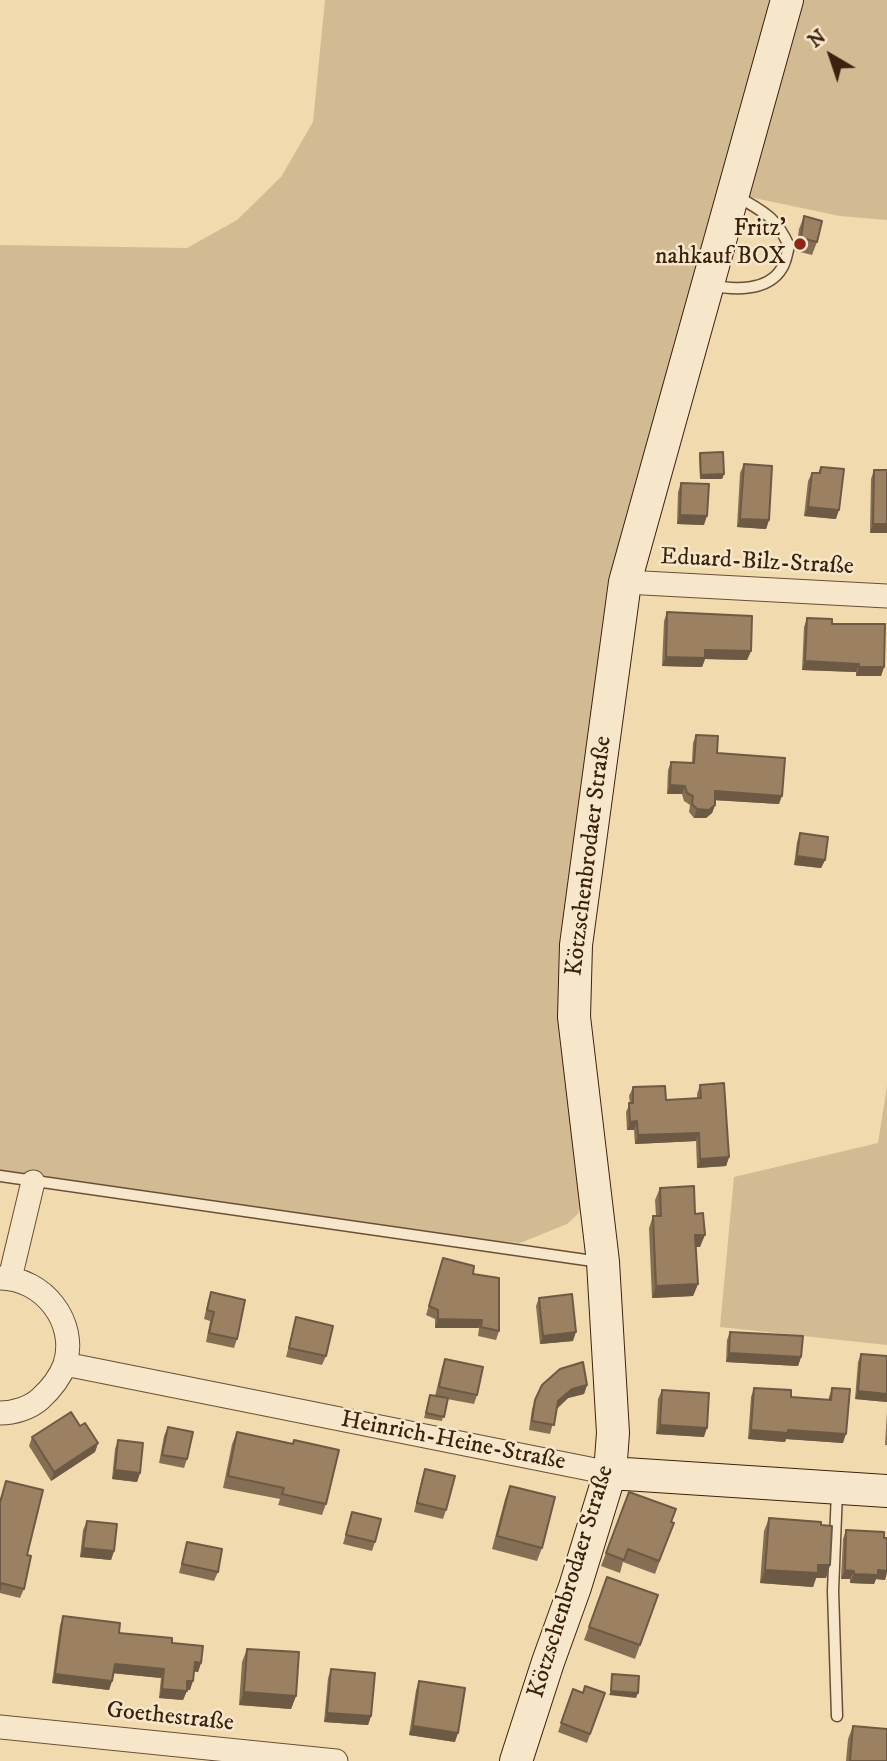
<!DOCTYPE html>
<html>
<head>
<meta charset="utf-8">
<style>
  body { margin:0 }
  #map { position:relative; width:887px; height:1761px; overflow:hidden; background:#f1daae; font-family:"IM FELL DW Pica",serif }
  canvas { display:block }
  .north { position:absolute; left:796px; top:21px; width:70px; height:70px; -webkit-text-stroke:5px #f6e7ca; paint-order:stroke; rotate:321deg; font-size:19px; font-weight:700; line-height:28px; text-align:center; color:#3d210f }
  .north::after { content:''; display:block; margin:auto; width:24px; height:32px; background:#3d210f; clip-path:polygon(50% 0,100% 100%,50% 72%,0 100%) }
</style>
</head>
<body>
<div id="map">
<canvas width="887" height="1761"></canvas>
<div class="north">N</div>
</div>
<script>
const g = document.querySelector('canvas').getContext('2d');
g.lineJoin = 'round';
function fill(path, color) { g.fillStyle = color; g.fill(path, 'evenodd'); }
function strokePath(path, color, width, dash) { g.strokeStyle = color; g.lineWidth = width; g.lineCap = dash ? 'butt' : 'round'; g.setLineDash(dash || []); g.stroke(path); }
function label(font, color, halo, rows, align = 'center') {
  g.font = font + ' "IM FELL DW Pica",serif'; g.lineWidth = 5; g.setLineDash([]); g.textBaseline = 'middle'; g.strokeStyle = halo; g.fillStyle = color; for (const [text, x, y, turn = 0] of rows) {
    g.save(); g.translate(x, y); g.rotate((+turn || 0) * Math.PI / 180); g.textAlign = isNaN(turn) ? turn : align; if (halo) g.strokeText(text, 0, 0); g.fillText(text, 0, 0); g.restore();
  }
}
const green = new Path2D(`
  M325,0H776L724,191L583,842V1201L578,1214L567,1224L520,1243L467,1238L0,1173V245L187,248L237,220L281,177L313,122Z
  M800,0H887V220L840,216L749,197Z
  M887,1086V1345L720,1327L734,1177L878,1143Z`);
const lane = new Path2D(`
  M710,285C733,290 768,292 782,268C786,262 787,253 789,246C775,215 763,212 735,195
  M0,1176L600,1262
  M837,1491L833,1591L837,1716`);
const street = new Path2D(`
  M625,582L887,596
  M0,1278C43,1278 78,1322 65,1364C60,1378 51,1389 40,1399C30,1408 14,1413 0,1413
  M10,1278L33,1182
  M65,1364L610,1473
  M0,1727L336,1761`);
const secondary = new Path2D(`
  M610,1473L887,1491
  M516,1761L548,1662L575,1587L610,1473L613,1433L603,1262L574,1017L576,945L625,582L787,0`);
const wall = new Path2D(`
  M804,216L817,242L812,255L796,251L799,229Z
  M700,453L724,474L722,479H700L699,457Z
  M744,464L769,520L766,529L737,527L740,473Z
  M821,467L836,519L804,516L808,481L812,473H818Z
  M874,470L887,533H870L871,479Z
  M681,483L704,525L677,524L678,492Z
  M667,612L751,651L747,660L705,659L702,667L662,666L664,621Z
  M807,618L832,624L884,667L881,676H856V672L802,670L804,627Z
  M696,735L717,753L779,804L715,800V805L712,813L706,818H694L689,812L690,805L684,801L682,794H667L668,770L671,762H692L693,743Z
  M800,833L825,860L821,868L794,865L797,842Z
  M700,1085L729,1157L726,1166L697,1168L696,1141L635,1144L634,1130H627L626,1112L630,1103L629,1096L633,1087L666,1100L697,1099V1094Z
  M660,1188L700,1247H696L698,1284L693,1296L652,1298L649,1228L653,1216H656L655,1200Z
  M443,1258L473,1274L499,1331L496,1340L478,1336L479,1328H435V1319L426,1315Z
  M211,1292L237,1339L234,1348L206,1342L210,1321L204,1319L208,1301Z
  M539,1298L573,1341L540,1344L536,1306Z
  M296,1317L326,1356L322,1365L286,1357Z
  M730,1332L801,1357L798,1366L726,1362L727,1340Z
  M861,1354L887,1356V1402L855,1399L858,1362Z
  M445,1359L477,1395L474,1404L447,1399L442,1421L424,1418L430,1395L435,1396L442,1367Z
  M587,1385L584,1394L568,1398L557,1409L550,1434L529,1430L532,1409L535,1400Z
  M754,1388L791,1397L828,1400L832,1388L843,1443L786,1439L785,1442L748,1439L751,1397Z
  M662,1390L704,1437L656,1434L658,1399Z
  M887,1411V1445H885Z
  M80,1426L98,1443L95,1452L51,1481L29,1446L32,1437Z
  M168,1427L187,1459L184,1468L159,1463L164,1436Z
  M237,1432L326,1504L322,1515L278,1505L280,1499L223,1488L232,1444Z
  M118,1440L140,1473L137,1482L112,1479L115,1449Z
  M425,1469L446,1510L443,1519L414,1512L422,1478Z
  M6,1481L27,1555L24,1589L20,1598L0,1593V1499Z
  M510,1486L542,1548L537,1561L492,1549L505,1499Z
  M629,1492L674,1523L655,1574L623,1562L620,1573L601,1566Z
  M352,1512L375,1542L372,1551L343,1544Z
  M769,1518L821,1525L830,1565L826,1578H816L813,1587L760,1583L764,1531Z
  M87,1521L114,1551L111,1560L80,1557L83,1530Z
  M846,1530L887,1538V1573L885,1580L876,1579L874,1584L850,1583V1579H841L843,1539Z
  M187,1542L218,1572L214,1581L179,1573Z
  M607,1577L658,1595L635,1659L584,1640Z
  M63,1616L119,1633L172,1643L201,1663L198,1672L194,1671L190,1690H187L183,1700L159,1698L161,1678L113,1673L112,1681L109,1690L52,1683L60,1625Z
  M247,1649L296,1696L291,1709L239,1705L242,1662Z
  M331,1669L371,1716L368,1725L324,1722L328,1678Z
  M419,1681L455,1742L409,1735L416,1690Z
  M573,1689L583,1693H605L587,1743L558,1732Z
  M853,1726L887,1761H846L848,1739Z`);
const shadedWall = new Path2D(`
  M724,474L722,479H700L701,475Z
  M808,507L839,510L836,519L804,516Z
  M680,515L707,516L704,525L677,524Z
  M740,519L769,520L766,529L737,527Z
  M873,524H887V533H870Z
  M705,650L751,651L747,660L705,659L702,667L662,666L666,657Z
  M805,661L859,664L856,672L802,670Z
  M859,667H884L881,676H856Z
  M670,785L685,786L682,794H667Z
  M715,791L782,796L779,804L712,800Z
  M715,805L712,813L706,818H694L697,809Z
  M797,856L825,860L821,868L794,865Z
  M637,1121L634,1130H627L630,1122Z
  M699,1133L696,1141L635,1144L638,1135Z
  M729,1157L726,1166L697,1168L700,1159Z
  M695,1235H705L700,1247H691Z
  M698,1284L693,1296L652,1298L656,1286Z
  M438,1319L482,1320L479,1328H435Z
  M576,1332L573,1341L540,1344L543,1336Z
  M729,1353L801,1357L798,1366L726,1362Z
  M587,1385L584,1394L568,1398L555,1410L558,1401L572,1389Z
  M858,1391L887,1394V1402L855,1399Z
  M660,1425L707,1428L704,1437L656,1434Z
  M751,1430H788L846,1434L843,1443L786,1439L785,1442L748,1439Z
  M98,1443L95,1452L51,1481L54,1472Z
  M115,1470L140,1473L137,1482L112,1479Z
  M83,1548L114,1551L111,1560L80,1557Z
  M818,1565H830L826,1578H816L813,1587L760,1583L765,1570Z
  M845,1570L854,1571L850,1579H841Z
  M878,1570L887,1571L885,1580L876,1579L874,1584L850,1583L854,1574Z
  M195,1662L201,1663L198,1672L191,1671Z
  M115,1664L164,1669L161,1678L111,1673Z
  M55,1674L112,1681L109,1690L52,1683Z
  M187,1681H193L190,1690H184Z
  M162,1689L187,1691L183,1700L159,1698Z
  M611,1691L638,1693L636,1698L609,1695Z
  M244,1692L296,1696L291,1709L239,1705Z
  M327,1713L371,1716L368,1725L324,1722Z
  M413,1726L458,1733L455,1742L409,1735Z`);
const building = new Path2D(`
  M804,216L822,221L817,242L801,238Z
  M723,452L724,474L701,475L700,453Z
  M744,464L772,466L769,520L740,519Z
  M821,467L844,469L839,510L808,507L812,473H820Z
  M874,470H887V524H873Z
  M681,483L709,484L707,516L680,515Z
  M667,612L752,616L751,651L705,650V658L666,657Z
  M807,618L832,619V624H885L884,667H859V664L805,661Z
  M696,735L718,736L717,753L785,758L782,796L715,791V805L709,810L697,809L692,804L693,796L687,793L685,786L670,785L671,762L694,763Z
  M800,833L828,837L825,860L797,856Z
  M724,1083L729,1157L700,1159L699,1133L638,1135L637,1121L630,1122L629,1103H633V1087L665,1086L666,1100L701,1098L700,1085Z
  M694,1186L695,1214L703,1213L705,1235H695L698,1284L656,1286L653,1216H661L660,1188Z
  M443,1258L474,1266L473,1274L499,1278V1331L481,1327L482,1320L438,1319V1310L429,1306Z
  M211,1292L245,1300L237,1339L209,1333L214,1312L207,1310Z
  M572,1294L576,1332L543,1336L539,1298Z
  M296,1317L333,1326L326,1356L289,1348Z
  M730,1332L803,1336L801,1357L729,1353Z
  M861,1354L887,1356V1394L858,1391Z
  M445,1359L483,1367L477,1395L439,1387Z
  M583,1362L587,1385L572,1389L558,1401L554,1425L532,1421L535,1400L542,1385L560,1369Z
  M754,1388L791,1390V1397L831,1400L832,1388L850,1389L846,1434L788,1430V1433L751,1430Z
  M662,1390L709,1393L707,1428L660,1425Z
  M430,1395L448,1398L444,1417L426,1413Z
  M71,1412L80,1426L85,1423L98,1443L54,1472L32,1437Z
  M168,1427L193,1432L187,1459L162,1455Z
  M237,1432L293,1444L294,1440L339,1450L326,1504L282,1494L284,1488L228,1476Z
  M118,1440L143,1443L140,1473L115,1470Z
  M425,1469L455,1476L446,1510L417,1503Z
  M6,1481L43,1490L27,1555L31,1556L24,1589L1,1583L0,1589V1503Z
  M510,1486L555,1497L542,1548L497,1536Z
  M629,1492L676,1509L671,1522L674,1523L659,1561L628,1549L624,1560L606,1553Z
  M352,1512L381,1519L375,1542L346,1535Z
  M769,1518L821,1522V1525L832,1526L830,1565H818V1573L765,1570Z
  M87,1521L117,1524L114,1551L83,1548Z
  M846,1530L884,1532V1538H887V1571L878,1570V1575L854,1574V1571L845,1570Z
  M187,1542L222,1549L218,1572L182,1564Z
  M607,1577L658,1595L640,1645L589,1627Z
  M63,1616L120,1623L119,1633L172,1638V1643L203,1646L201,1663L195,1662L193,1681H187V1691L162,1689L164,1669L115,1664L112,1681L55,1674Z
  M247,1649L299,1652L296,1696L244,1692Z
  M331,1669L375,1673L371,1716L327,1713Z
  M612,1674L639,1676L638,1693L611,1691Z
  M419,1681L465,1688L458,1733L413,1726Z
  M585,1686L605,1693L590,1734L561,1723L573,1689L583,1693Z
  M853,1726L887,1729V1761H850Z`);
const markers = [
  [800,244,7,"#8f2418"]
];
const poiNames = [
  ["Fritz'",786,230],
  ["nahkauf BOX",786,258]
];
const streetNames = [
  ["Eduard-Bilz-Straße",757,563,3],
  ["Kötzschenbrodaer Straße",590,856,-83],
  ["Heinrich-Heine-Straße",453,1442,11],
  ["Kötzschenbrodaer Straße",572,1582,-73],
  ["Goethestraße",170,1718,6]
];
fill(green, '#d2bb93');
strokePath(lane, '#6a4f37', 13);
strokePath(street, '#6a4f37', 25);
strokePath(secondary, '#3d210f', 34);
strokePath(lane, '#f6e7ca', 10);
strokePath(street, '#f6e7ca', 23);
strokePath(secondary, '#f6e7ca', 32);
fill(wall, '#856f54');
fill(shadedWall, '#6c5a45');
fill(building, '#9b8162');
strokePath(building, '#6c5a45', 2);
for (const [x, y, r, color] of markers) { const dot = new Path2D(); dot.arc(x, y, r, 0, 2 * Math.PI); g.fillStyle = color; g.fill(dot); strokePath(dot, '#f6e7ca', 2.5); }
label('24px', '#3d210f', '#f6e7ca', poiNames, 'right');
label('24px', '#3d210f', '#f6e7ca', streetNames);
</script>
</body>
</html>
